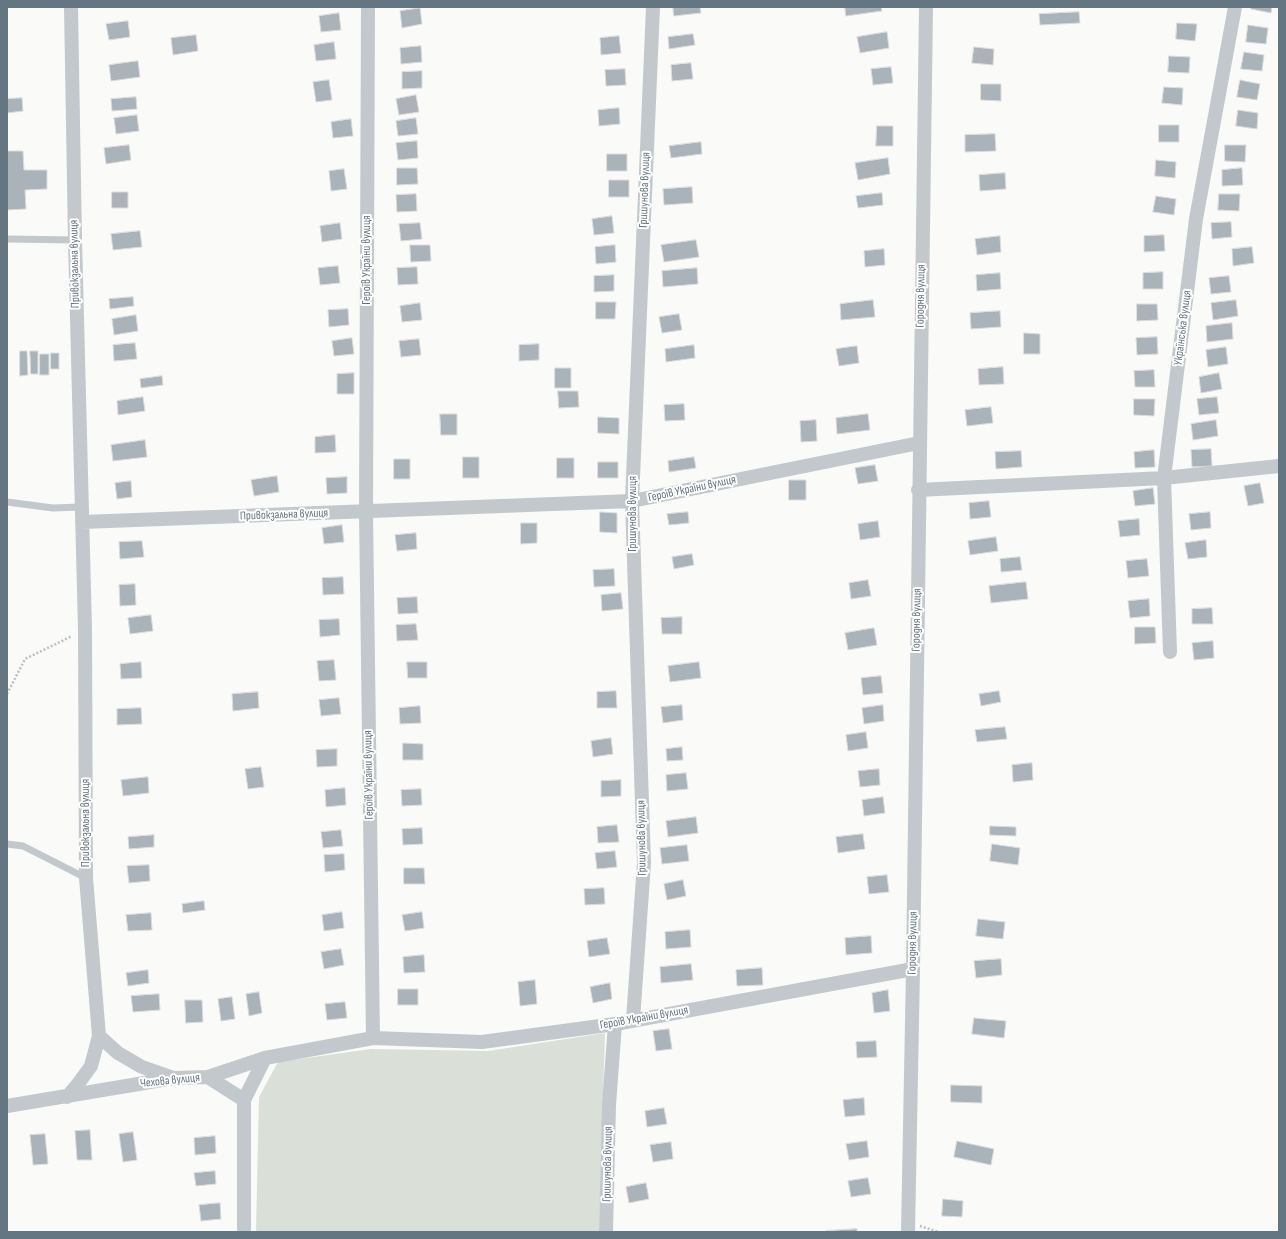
<!DOCTYPE html>
<html>
<head>
<meta charset="utf-8">
<style>
  body { margin:0 }
  #map { position:relative; width:1286px; height:1239px; overflow:hidden; background:#fafaf8; font-family:"Sofia Sans Condensed",sans-serif }
  canvas { display:block }
  .frame { position:absolute; inset:0; border:8px solid #657683; pointer-events:none }
</style>
</head>
<body>
<div id="map">
<canvas width="1286" height="1239"></canvas>
<div class="frame"></div>
</div>
<script>
const g = document.querySelector('canvas').getContext('2d');
g.lineJoin = 'round';
function fill(path, color) { g.fillStyle = color; g.fill(path, 'evenodd'); }
function strokePath(path, color, width, dash) { g.strokeStyle = color; g.lineWidth = width; g.lineCap = dash ? 'butt' : 'round'; g.setLineDash(dash || []); g.stroke(path); }
function label(font, color, halo, rows, align = 'center') {
  g.font = font + ' "Sofia Sans Condensed",sans-serif'; g.lineWidth = 4; g.setLineDash([]); g.textBaseline = 'middle'; g.strokeStyle = halo; g.fillStyle = color; for (const [text, x, y, turn = 0] of rows) {
    g.save(); g.translate(x, y); g.rotate((+turn || 0) * Math.PI / 180); g.textAlign = isNaN(turn) ? turn : align; if (halo) g.strokeText(text, 0, 0); g.fillText(text, 0, 0); g.restore();
  }
}
const green = new Path2D(`
  M605,1033L599,1232H256L259,1097L278,1062L371,1049L488,1051Z`);
const building = new Path2D(`
  M673,7H700L701,13L674,16Z
  M845,7H881L882,11L846,16Z
  M1251,7H1272L1271,13L1251,9Z
  M420,8L422,24L402,28L400,11Z
  M1079,12L1080,23L1040,25L1039,14Z
  M339,13L341,30L321,32L319,16Z
  M128,21L130,37L109,40L106,24Z
  M1177,23L1197,24L1195,41L1176,39Z
  M1248,25L1268,28L1266,44L1246,42Z
  M887,32L889,48L860,53L857,37Z
  M693,34L695,45L669,49L668,37Z
  M196,35L198,51L173,55L171,38Z
  M619,36L621,53L601,55L600,38Z
  M334,42L336,59L316,61L314,45Z
  M421,46L422,62L401,64L400,48Z
  M974,47L994,49L993,65L972,63Z
  M1244,52L1264,55L1262,71L1241,69Z
  M1169,56L1190,57L1189,73L1168,72Z
  M138,61L140,77L111,81L109,65Z
  M691,63L693,79L672,81L671,65Z
  M891,67L893,83L873,85L871,69Z
  M625,69L626,85L606,86L605,70Z
  M422,71V88L402,89V72Z
  M329,80L332,100L316,102L313,82Z
  M1240,80L1260,84L1257,100L1237,97Z
  M981,84H1001V101L981,100Z
  M1164,87L1183,88L1182,105L1162,103Z
  M416,95L419,112L399,115L396,99Z
  M136,97L137,109L112,111L111,99Z
  M22,98L23,111L7,113V99Z
  M619,108L620,124L599,126L598,110Z
  M1238,110L1258,113L1257,129L1236,126Z
  M137,115L139,131L116,134L114,118Z
  M416,118L418,134L398,136L396,121Z
  M351,119L353,136L333,138L331,122Z
  M1159,125H1179V142H1159Z
  M877,126H893V146H876Z
  M995,134L996,151L965,152V135Z
  M417,141L418,158L398,160L396,143Z
  M701,142L702,154L671,158L669,146Z
  M129,145L131,160L106,164L104,148Z
  M1225,145H1246L1245,162L1225,161Z
  M7,151H23L24,170H47V189L25,190L26,209L7,210Z
  M607,154H627V171H607Z
  M888,158L890,174L858,180L855,163Z
  M1156,160L1176,162L1175,178L1155,176Z
  M397,168H417L418,184L397,185Z
  M1242,168L1243,185L1222,186V170Z
  M344,169L347,189L331,191L329,171Z
  M1005,173L1006,189L980,191L979,175Z
  M609,180H629V197H609Z
  M692,187L693,203L664,205L663,189Z
  M112,192H128V208H112Z
  M882,193L883,205L858,208L856,196Z
  M416,194L417,211L397,212L396,195Z
  M1219,194H1240L1239,211L1218,210Z
  M1156,196L1176,199L1174,215L1153,212Z
  M612,216L614,233L594,235L592,219Z
  M1231,222L1232,237L1212,239L1211,223Z
  M340,223L342,239L322,242L320,226Z
  M420,223L422,239L401,241L399,224Z
  M140,231L142,247L113,250L111,234Z
  M1164,235L1165,251L1144,252V236Z
  M1000,236L1001,252L977,255L975,239Z
  M696,240L699,257L664,262L661,245Z
  M410,245H430L431,261L411,262Z
  M615,245L616,262L596,264L595,247Z
  M1252,247L1254,263L1233,266L1232,249Z
  M884,249L885,265L865,267L864,251Z
  M338,266L340,283L320,285L318,268Z
  M417,267L418,284L398,285L397,268Z
  M697,268L698,284L663,287L662,271Z
  M1163,272V289H1143V273Z
  M1000,273L1001,289L977,291L976,275Z
  M614,275V291L594,292V276Z
  M1229,276L1231,292L1211,294L1209,278Z
  M133,297L134,306L110,309L109,299Z
  M873,300L875,317L841,320L840,304Z
  M1236,300L1238,316L1213,320L1211,303Z
  M596,302H616L615,319H596Z
  M420,303L422,320L402,322L400,306Z
  M1137,304H1157L1158,320L1137,321Z
  M348,309L349,325L329,327L328,310Z
  M1000,311L1001,327L971,329L970,313Z
  M679,314L682,330L662,333L659,317Z
  M136,315L138,331L114,335L112,319Z
  M1232,323L1233,339L1207,342L1206,326Z
  M1024,333L1040,334V354H1024Z
  M1157,337L1158,354L1137,355L1136,338Z
  M352,338L354,354L334,356L332,341Z
  M419,339L421,355L401,357L399,341Z
  M135,343L137,359L114,361L113,345Z
  M539,344V360L519,361V345Z
  M694,345L695,358L666,362L665,349Z
  M857,346L859,363L839,366L836,349Z
  M1226,347L1228,364L1208,367L1206,350Z
  M20,351H27L28,375L20,376Z
  M30,351H38V374H31Z
  M51,353H59V369H51Z
  M40,354H49V375H40Z
  M1003,367L1004,384L979,385L978,369Z
  M555,368H571V388H555Z
  M1154,370L1155,387H1135L1134,371Z
  M354,373V394H337V374Z
  M1219,373L1222,389L1201,393L1199,377Z
  M162,376L163,385L141,388L140,379Z
  M558,391H578L579,407L559,408Z
  M143,397L145,411L118,415L117,401Z
  M1217,397L1219,413L1199,415L1197,399Z
  M1134,399H1155L1154,416L1134,415Z
  M684,404L685,420L665,421L664,405Z
  M991,407L993,423L967,426L965,410Z
  M440,414H457V435H441Z
  M868,414L870,430L837,434L836,418Z
  M598,417L619,418V434L598,433Z
  M816,420L817,441L801,442L800,421Z
  M1216,420L1218,436L1193,440L1191,424Z
  M335,435L336,452L315,453V437Z
  M145,440L147,457L113,461L111,445Z
  M1211,449L1212,466L1192,467L1191,450Z
  M1154,450L1155,467L1135,468L1134,452Z
  M1021,451L1022,467L996,469L995,452Z
  M463,457H479V478H463Z
  M694,457L696,468L669,472L668,461Z
  M557,458H574V478H557Z
  M394,459H410V479H394Z
  M598,462H618V478H598Z
  M875,465L878,481L858,484L855,468Z
  M277,476L279,492L254,496L251,480Z
  M347,477V493L327,494L326,478Z
  M789,480H806V500H789Z
  M131,481L132,497L117,499L115,483Z
  M1260,483L1264,503L1248,506L1244,486Z
  M1153,488L1155,504L1135,506L1133,491Z
  M989,501L991,517L970,519L969,503Z
  M600,512L617,513V533L600,532Z
  M688,512L689,523L669,525L667,514Z
  M1210,512L1211,528L1191,530L1189,514Z
  M1139,519L1140,535L1120,537L1118,521Z
  M878,521L880,537L860,540L858,524Z
  M521,523H537V543L521,544Z
  M342,525L344,542L324,544L322,528Z
  M416,533L417,549L397,551L395,535Z
  M996,537L998,551L970,555L968,541Z
  M1206,540L1207,557L1188,559L1185,543Z
  M142,541L144,557L120,559L119,542Z
  M692,554L694,565L674,569L672,557Z
  M1020,557L1022,570L1001,572L1000,559Z
  M1147,559L1149,576L1128,578L1126,561Z
  M614,569L615,586L594,587L593,570Z
  M343,577L344,594L323,595L322,578Z
  M868,580L871,596L851,599L849,583Z
  M1026,582L1028,599L991,603L989,586Z
  M135,584L136,605L120,606L119,585Z
  M621,593L623,609L602,611L601,595Z
  M417,597L418,613L398,614L397,598Z
  M1149,599L1150,616L1130,618L1128,601Z
  M1212,608L1213,624H1192V609Z
  M151,615L153,631L130,634L128,618Z
  M682,617V634H662L661,618Z
  M339,619L340,635L320,637L319,620Z
  M416,624L418,640L397,641L396,625Z
  M1135,627H1155L1156,643L1135,644Z
  M874,628L877,645L848,650L845,633Z
  M1213,641L1214,658L1194,660L1192,643Z
  M334,660L336,680L319,681L317,661Z
  M141,662L142,678L121,679L120,664Z
  M407,662H427V678H408Z
  M699,662L701,678L670,682L668,666Z
  M881,676L883,693L863,695L861,678Z
  M616,691L617,708H597V692Z
  M999,691L1001,702L981,706L979,694Z
  M258,692L259,708L233,711L232,694Z
  M339,698L341,714L321,716L319,700Z
  M682,705L683,720L663,723L661,707Z
  M883,705L884,721L864,724L862,708Z
  M420,706L421,723L400,724L399,708Z
  M141,708L142,724L117,725V709Z
  M1005,727L1007,739L977,742L975,730Z
  M866,732L868,748L848,751L846,735Z
  M611,738L613,754L593,757L591,741Z
  M403,743L423,744V760H403Z
  M682,747L683,760L667,761L666,749Z
  M337,749V766L317,767L316,750Z
  M1032,763L1033,780L1013,782L1012,765Z
  M261,767L264,787L248,789L245,769Z
  M879,769L880,785L860,787L858,771Z
  M686,773L688,789L667,791L666,775Z
  M148,777L149,793L123,796L121,780Z
  M621,780V796L601,797V781Z
  M345,788L346,805L326,807L325,790Z
  M421,789L422,805L402,806L401,790Z
  M883,797L885,813L864,816L862,800Z
  M696,817L698,833L668,837L666,821Z
  M617,825L619,842L598,843L597,827Z
  M990,826L1016,827V836L990,835Z
  M422,828L423,844L403,845L402,829Z
  M341,830L343,846L323,848L321,832Z
  M863,834L865,849L838,853L836,837Z
  M154,835V847L129,849L128,837Z
  M992,844L1020,848L1018,865L990,861Z
  M687,845L689,861L662,864L660,848Z
  M615,851L617,867L597,869L595,853Z
  M344,854L345,870L325,872L324,855Z
  M149,865L150,881L129,883L127,866Z
  M404,868H424L425,884H404Z
  M887,875L889,892L869,894L867,877Z
  M683,880L686,896L667,900L664,884Z
  M604,888L605,904L585,905L584,889Z
  M204,901L205,910L183,913L182,904Z
  M342,912L344,928L324,931L322,915Z
  M422,912L424,928L405,931L402,915Z
  M151,913L152,930L128,931L126,915Z
  M978,919L1005,922L1003,939L976,936Z
  M690,930L691,947L666,949L665,932Z
  M871,936L872,953L846,955L845,938Z
  M607,938L610,954L589,957L587,941Z
  M341,949L344,965L324,969L321,952Z
  M424,955L425,972L404,973L403,957Z
  M1001,959L1002,975L976,978L974,961Z
  M691,964L693,980L661,983L660,967Z
  M762,968L763,985L737,986L736,970Z
  M148,970L149,983L128,986L126,973Z
  M535,980L537,1004L520,1006L518,982Z
  M610,983L612,999L593,1003L590,987Z
  M398,989H418V1005H398Z
  M888,990L890,1011L874,1013L872,993Z
  M259,992L262,1013L249,1016L246,994Z
  M159,994L160,1010L133,1012L131,996Z
  M232,997L235,1019L221,1021L218,999Z
  M185,1000H202L203,1022L186,1023Z
  M345,1002L347,1018L327,1020L325,1004Z
  M974,1018L1006,1021L1004,1038L972,1034Z
  M669,1029L672,1049L656,1051L653,1031Z
  M876,1041L877,1057L857,1058L856,1042Z
  M951,1085L982,1086V1103L951,1102Z
  M864,1098L865,1115L845,1117L843,1100Z
  M664,1108L667,1124L647,1127L645,1111Z
  M90,1130L92,1160H77L75,1131Z
  M133,1132L137,1160L123,1162L119,1134Z
  M45,1134L48,1164L33,1165L30,1135Z
  M215,1136L216,1153L195,1155L194,1138Z
  M867,1141L869,1157L849,1160L846,1144Z
  M957,1141L994,1149L991,1165L954,1157Z
  M671,1142L673,1159L653,1162L650,1145Z
  M215,1171L216,1184L196,1186L194,1173Z
  M868,1178L871,1194L851,1197L848,1181Z
  M646,1183L649,1199L629,1203L626,1187Z
  M943,1199L963,1201L962,1217L942,1216Z
  M220,1203L221,1219L201,1221L199,1205Z
  M857,1229V1232H826V1231Z`);
const path = new Path2D(`
  M7,694L25,659L72,636
  M920,1226L939,1232`);
const service = new Path2D(`
  M7,239L75,240
  M7,502L53,508L81,507
  M7,844L23,846L86,878`);
const minor = new Path2D(`
  M71,7L75,240L85,629L86,878L99,1036L118,1053L142,1067L174,1078
  M368,7L366,512L373,1038
  M918,490L1164,478L1279,466
  M83,522L632,501L919,443
  M1170,652L1164,478L1196,219L1235,7
  M633,1020L644,863L632,501L653,7
  M208,1077L265,1058L373,1038L482,1042L615,1024L913,969
  M67,1097L78,1084L91,1066L99,1036
  M244,1100L265,1058
  M7,1106L174,1078L208,1077L244,1100V1232
  M606,1232L609,1105L615,1024
  M908,1232L913,969L926,7`);
const streetNames = [
  ["Гришунова вулиця",645,190,-88],
  ["Героїв України вулиця",367,260,-90],
  ["Привокзальна вулиця",75,264,-91],
  ["Городня вулиця",921,296,-89],
  ["Українська вулиця",1183,328,-83],
  ["Героїв України вулиця",692,489,-12],
  ["Гришунова вулиця",633,514,-90],
  ["Привокзальна вулиця",284,515,-2],
  ["Городня вулиця",917,620,-89],
  ["Героїв України вулиця",369,775,-91],
  ["Привокзальна вулиця",86,823,-90],
  ["Гришунова вулиця",642,838,-91],
  ["Городня вулиця",913,943,-89],
  ["Героїв України вулиця",644,1018,-10],
  ["Чехова вулиця",170,1081,-6],
  ["Гришунова вулиця",608,1164,-89]
];
fill(green, '#dadfd7');
fill(building, '#aab3b9');
strokePath(building, '#dcdcda', 1);
strokePath(path, '#bbbfc2', 2.5, [2, 2]);
strokePath(service, '#c3c8cc', 7);
strokePath(minor, '#c3c8cc', 14);
label('12px', '#657683', '#fff', streetNames);
</script>
</body>
</html>
